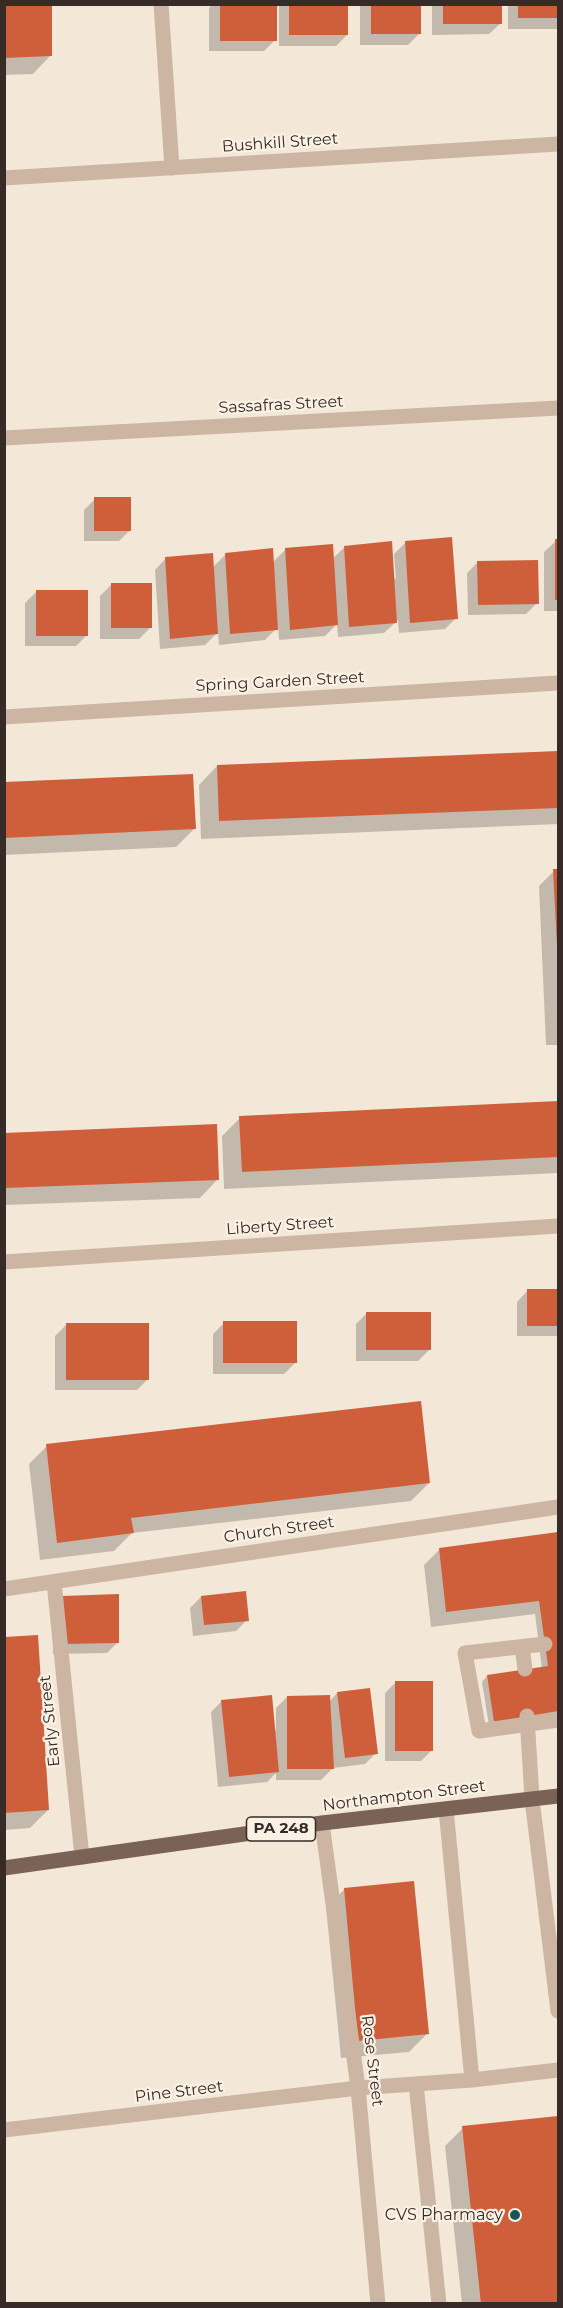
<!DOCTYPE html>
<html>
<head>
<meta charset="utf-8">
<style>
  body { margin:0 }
  #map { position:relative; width:563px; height:2308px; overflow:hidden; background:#f3e7d8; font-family:Montserrat,sans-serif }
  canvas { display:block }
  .frame { position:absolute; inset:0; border:6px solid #362b26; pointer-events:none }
</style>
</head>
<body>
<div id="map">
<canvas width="563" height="2308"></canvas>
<div class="frame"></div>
</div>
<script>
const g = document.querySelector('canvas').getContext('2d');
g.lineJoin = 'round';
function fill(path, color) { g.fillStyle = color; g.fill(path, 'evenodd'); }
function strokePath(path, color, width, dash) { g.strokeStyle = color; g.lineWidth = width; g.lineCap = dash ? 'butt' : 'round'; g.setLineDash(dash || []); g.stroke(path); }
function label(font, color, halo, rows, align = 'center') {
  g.font = font + ' Montserrat,sans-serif'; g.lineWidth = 4.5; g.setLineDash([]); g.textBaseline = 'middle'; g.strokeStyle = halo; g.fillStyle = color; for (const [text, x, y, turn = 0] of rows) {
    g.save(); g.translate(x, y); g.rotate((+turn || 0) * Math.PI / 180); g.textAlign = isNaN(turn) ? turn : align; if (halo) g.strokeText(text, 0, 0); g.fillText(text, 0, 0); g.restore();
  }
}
const shadow = new Path2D(`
  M4,4L51,55L33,74L4,75Z
  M213,4H275V40L264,51H209V8Z
  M279,4H347V35L336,46H279Z
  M360,4H419V34L408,45H360Z
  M432,4H501V23L489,34L432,35Z
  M508,4H558V29H508Z
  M95,499L130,530L119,541H84V510Z
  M556,541H558V611H544V552Z
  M405,543L456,618L445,629L399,633L398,620L384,633L338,637L337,624L325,636L279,640L278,627L265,640L219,645L218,632L205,645L160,649L155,570L166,558L213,567L226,554L272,563L285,550L332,559L345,547L396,579L394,554Z
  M478,562L537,603L526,614L468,615L467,573Z
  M111,585L150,628L139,639H100V596Z
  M36,592L87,635L76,646H25V603Z
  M558,753V824L201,839L199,785L217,766Z
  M4,783L194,829L176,847L4,855Z
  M554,871H558V1045H546L539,886Z
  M558,1103V1173L224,1189L222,1136L240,1118Z
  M4,1134L218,1179L200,1198L4,1205Z
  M528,1290H558V1336H517V1302Z
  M367,1313L429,1350L418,1361H356V1324Z
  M224,1323L295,1363L284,1374H213V1334Z
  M66,1325L148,1379L137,1390H55V1336Z
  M47,1446L429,1483L411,1501L132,1533L114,1551L40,1560L29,1464Z
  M558,1533V1716L489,1726L482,1682L487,1676L542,1669L535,1614L431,1627L424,1565L439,1550Z
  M201,1597L247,1620L236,1631L193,1636L190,1608Z
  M52,1608L118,1642L107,1653L53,1654Z
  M4,1639L48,1810L30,1828L4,1830Z
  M396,1682L432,1750L421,1761H385V1693Z
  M337,1693L376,1753L365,1764L333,1768L321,1780H276V1773L267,1782L218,1787L211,1712L222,1701L276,1730V1708L287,1697L329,1702Z
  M345,1889L427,2034L409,2052L341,2058L326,1907Z
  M558,2117V2304H462L445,2146L463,2128Z`);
const building = new Path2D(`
  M4,4H52V56L4,58Z
  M220,4H277V41H220Z
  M289,4H348V35H289Z
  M371,4H421V34H371Z
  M443,4H502V24H443Z
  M518,4H558V18H518Z
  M94,497H131V531H94Z
  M452,537L458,619L410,623L405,541Z
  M555,539H558V600H555Z
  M392,541L397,623L349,627L344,546Z
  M333,544L338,625L290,630L285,548Z
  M273,548L278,630L230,634L225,553Z
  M213,553L218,634L170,639L165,557Z
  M538,560L539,604L478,605L477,561Z
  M111,583H152V628H111Z
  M36,590H88V636H36Z
  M558,751V808L219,821L217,765Z
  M193,774L196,829L4,838V782Z
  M553,869H558V946H557Z
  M558,1101V1157L242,1172L239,1116Z
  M217,1124L219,1180L4,1188V1133Z
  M527,1289H558V1326H527Z
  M366,1312H431V1350H366Z
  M223,1321H297V1363H223Z
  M66,1323H149V1380H66Z
  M421,1401L430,1483L131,1518L134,1533L57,1543L46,1444Z
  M558,1532V1711L494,1722L487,1675L548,1666L539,1601L446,1612L439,1548Z
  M246,1591L249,1621L204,1625L201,1596Z
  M119,1594V1643L64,1644L63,1596Z
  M38,1635L49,1810L4,1813V1637Z
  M395,1681H433V1751H395Z
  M370,1688L378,1754L345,1758L337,1692Z
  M272,1695L279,1772L229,1777L221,1700Z
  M330,1695L334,1769H287V1696Z
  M414,1881L429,2034L358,2041L344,1888Z
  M558,2116V2304H481L462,2126Z`);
const service = new Path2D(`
  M161,4L172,168
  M4,438L558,408
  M54,1582L82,1857
  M4,1589L558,1507
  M545,1644L465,1653L479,1731L558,1720
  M522,1647L525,1669
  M527,1716L532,1799L558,2011
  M446,1809L472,2080L558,2070
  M322,1823L358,2088L378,2304
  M416,2084L439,2304
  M4,2130L358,2088L472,2080`);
const minor = new Path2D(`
  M4,178L558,144
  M4,717L558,683
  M4,1262L558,1226`);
const primary = new Path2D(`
  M4,1868L322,1823L558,1796`);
const markers = [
  [515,2215,6,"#19565b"]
];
const shields = [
  [281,1829,69]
];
const shieldNames = [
  ["PA 248",281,1829]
];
const streetNames = [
  ["Bushkill Street",280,143,-4],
  ["Sassafras Street",281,405,-3],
  ["Spring Garden Street",280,682,-3],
  ["Liberty Street",280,1226,-4],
  ["Church Street",279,1530,-8],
  ["Early Street",50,1721,-96],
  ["Northampton Street",404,1796,-7],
  ["Rose Street",372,2061,83],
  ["Pine Street",179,2092,-7]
];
const poiNames = [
  ["CVS Pharmacy",503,2215]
];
fill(shadow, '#0003');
fill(building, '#cf5f3a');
strokePath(service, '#ccb6a3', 15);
strokePath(minor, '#ccb6a3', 15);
strokePath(primary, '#7a6256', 15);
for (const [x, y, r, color] of markers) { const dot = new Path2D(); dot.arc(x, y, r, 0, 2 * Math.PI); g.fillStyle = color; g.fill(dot); strokePath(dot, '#faf1e5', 2); }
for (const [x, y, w] of shields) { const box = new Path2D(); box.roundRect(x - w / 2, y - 12, w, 24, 4.5); g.fillStyle = '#faf1e5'; g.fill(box); strokePath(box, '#362b26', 1.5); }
label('bold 15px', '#362b26', null, shieldNames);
label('16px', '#362b26', '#faf1e5', streetNames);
label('16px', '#362b26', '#faf1e5', poiNames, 'right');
</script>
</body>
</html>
